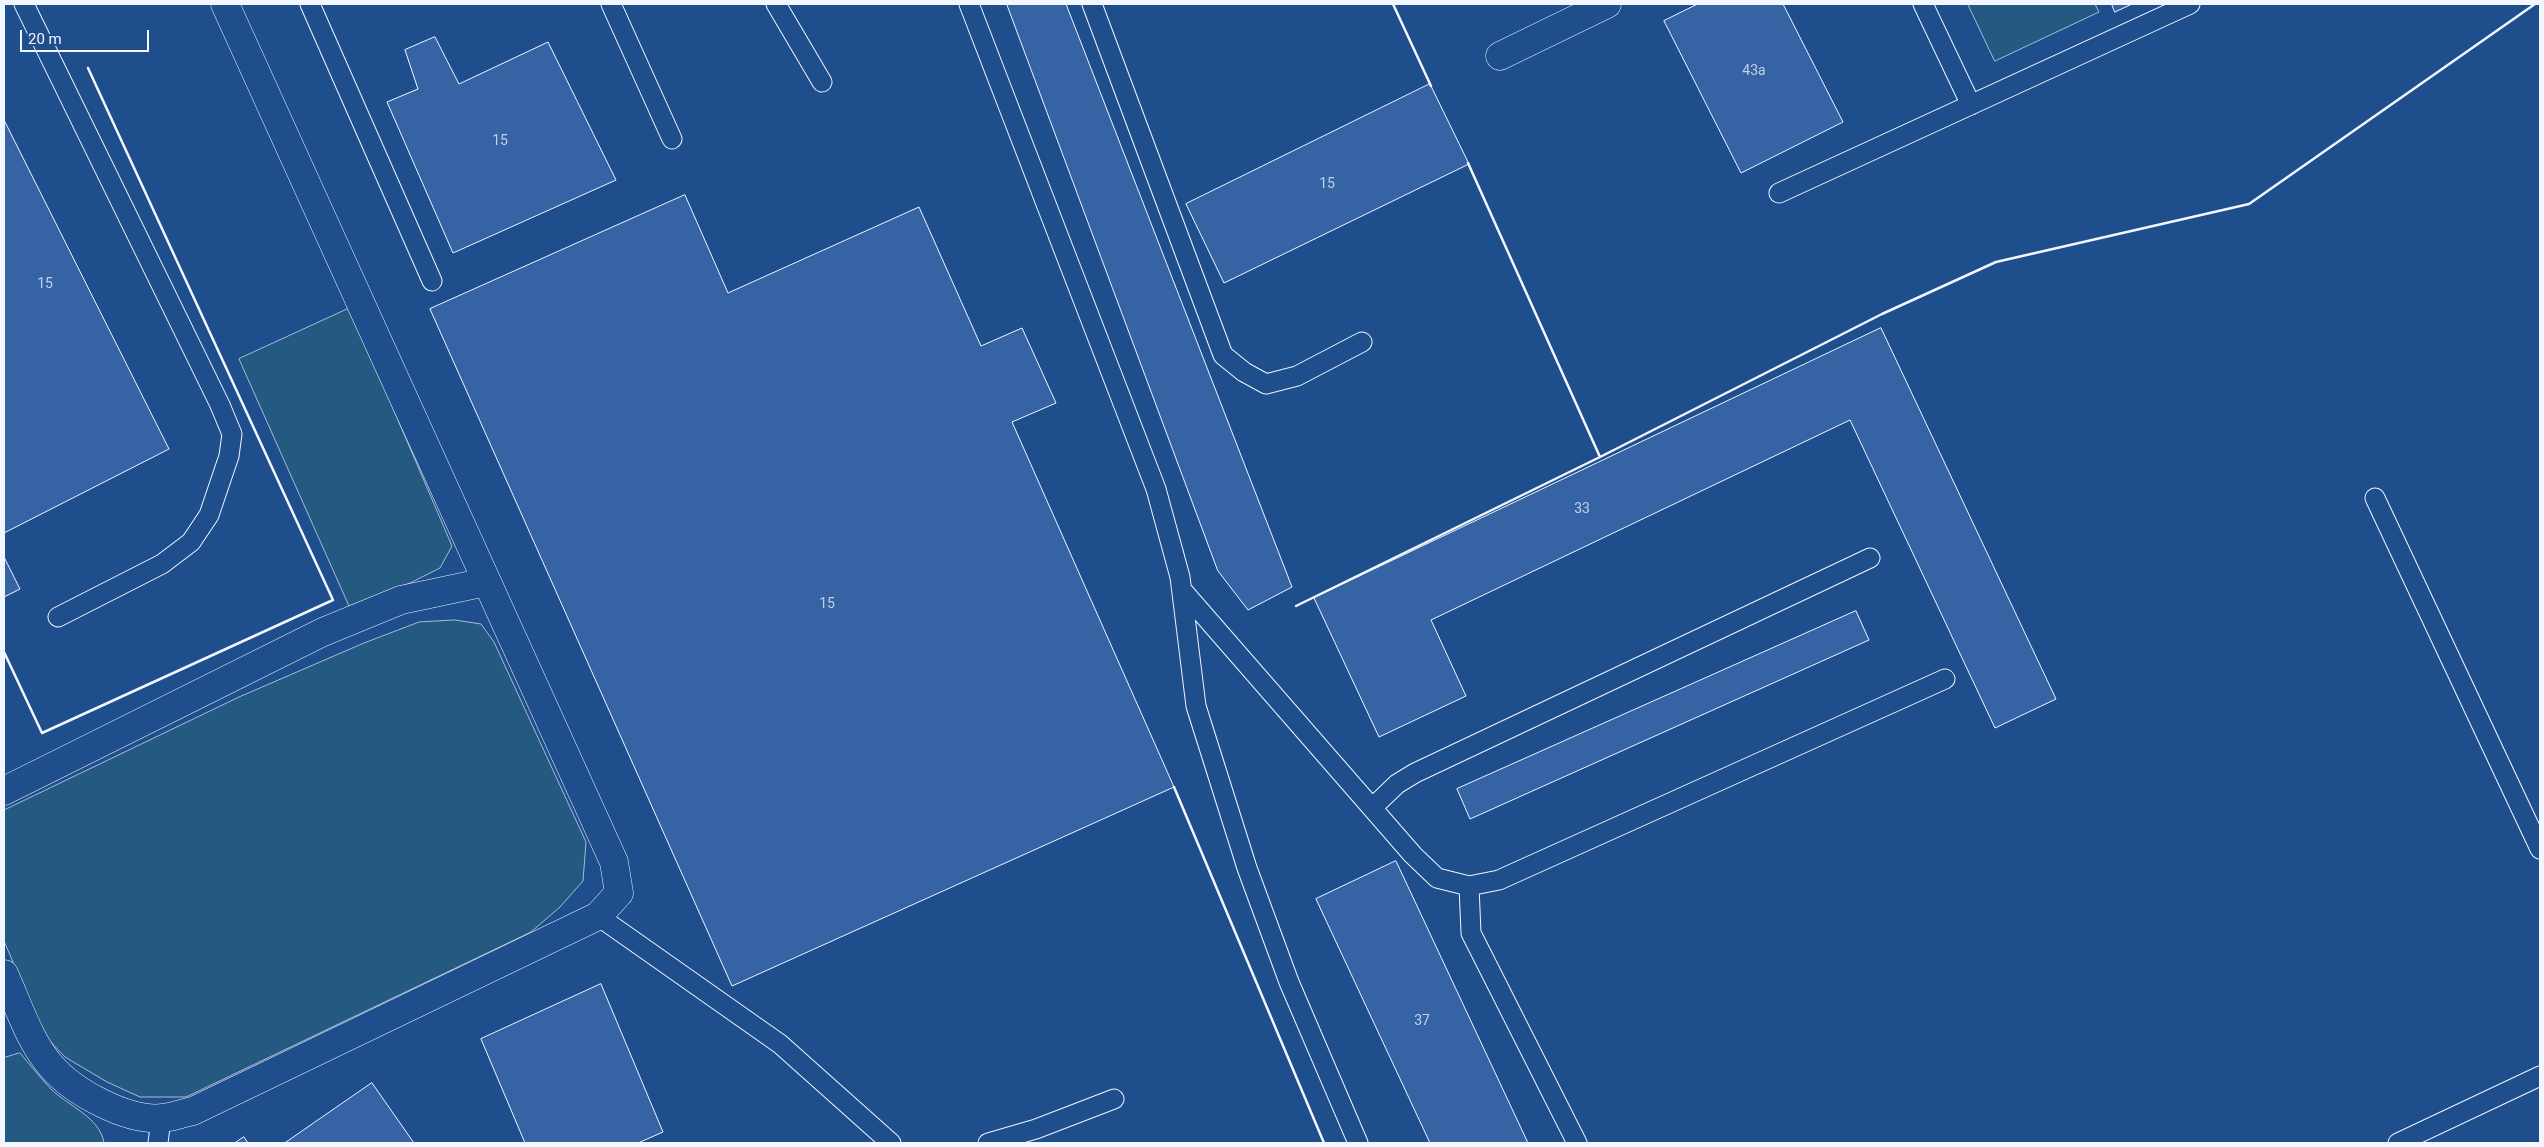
<!DOCTYPE html>
<html>
<head>
<meta charset="utf-8">
<style>
  body { margin:0 }
  #map { position:relative; width:2544px; height:1147px; overflow:hidden; background:#1f4e8c; font-family:Roboto,sans-serif }
  canvas { display:block }
  .frame { position:absolute; inset:0; border:5px solid #f2f6ff; pointer-events:none }
  .scale { position:absolute; left:20px; top:30px; width:129px; height:22px; box-sizing:border-box; border:2px solid #f2f6ff; border-top:0; padding-left:6px; font-size:15px; line-height:18px; white-space:nowrap; color:#f2f6ff; -webkit-text-stroke:4px #1f4e8c; paint-order:stroke }
</style>
</head>
<body>
<div id="map">
<canvas width="2544" height="1147"></canvas>
<div class="frame"></div>
<div class="scale">20 m</div>
</div>
<script>
const g = document.querySelector('canvas').getContext('2d');
g.lineJoin = 'round';
function fill(path, color) { g.fillStyle = color; g.fill(path, 'evenodd'); }
function strokePath(path, color, width, dash) { g.strokeStyle = color; g.lineWidth = width; g.lineCap = dash ? 'butt' : 'round'; g.setLineDash(dash || []); g.stroke(path); }
function label(font, color, halo, rows, align = 'center') {
  g.font = font + ' Roboto,sans-serif'; g.lineWidth = 4; g.setLineDash([]); g.textBaseline = 'middle'; g.strokeStyle = halo; g.fillStyle = color; for (const [text, x, y, turn = 0] of rows) {
    g.save(); g.translate(x, y); g.rotate((+turn || 0) * Math.PI / 180); g.textAlign = isNaN(turn) ? turn : align; if (halo) g.strokeText(text, 0, 0); g.fillText(text, 0, 0); g.restore();
  }
}
const green = new Path2D(`
  M1968,4H2095L2099,12L1995,61Z
  M350,308L452,546L440,568L410,583L349,606L239,359Z
  M455,620L481,624L494,642L586,842L583,881L560,907L531,932L186,1097H140L107,1082L65,1057L44,1035L4,941V810L239,697L364,643L419,622Z
  M20,1053C30,1065 40,1077 51,1089C68,1106 100,1117 104,1143H4V1058Z`);
const building = new Path2D(`
  M1007,4H1066L1292,587L1248,610L1218,571Z
  M1698,4H1783L1843,122L1741,173L1664,21Z
  M2112,4H2132L2115,12Z
  M435,37L459,84L548,42L616,180L453,253L387,102L418,89L405,50Z
  M1430,84L1469,164L1224,283L1186,204Z
  M4,120L169,449L4,533Z
  M685,195L728,293L919,207L981,346L1022,328L1056,403L1012,422L1174,787L732,986L430,309Z
  M1881,328L2056,699L1995,728L1850,420L1431,620L1466,696L1379,737L1314,598Z
  M4,557L20,589L4,597Z
  M1856,611L1869,640L1470,819L1457,789Z
  M1396,861L1528,1143H1430L1316,899Z
  M601,984L663,1132L638,1143H525L481,1039Z
  M372,1083L414,1143H285Z
  M244,1137L248,1143H235Z`);
const lane = new Path2D(`
  M24,4L220,405L232,434L229,456L209,515L191,542L162,564L58,617
  M310,4L432,281
  M611,4L672,139
  M776,4L822,82
  M969,4L1156,489L1180,577L1196,706L1247,868L1289,982L1358,1143
  M1092,4L1223,355L1244,372L1266,384L1297,376L1362,342
  M1923,4L1971,105
  M1779,193L2190,4
  M2375,498L2540,849
  M1182,590L1413,855L1437,878L1469,886L1499,880L1945,679
  M1372,808L1397,784L1415,773L1870,558
  M1469,886L1471,933L1577,1143
  M598,916L780,1044L891,1143
  M158,1143L161,1118
  M988,1143L1036,1129L1114,1099
  M2398,1143L2540,1076`);
const street = new Path2D(`
  M1500,56L1607,4
  M4,791L323,632L401,600L486,582
  M4,974C18,1004 29,1041 51,1066C73,1092 128,1122 163,1118C173,1117 183,1113 193,1111L598,916L619,893L614,862L225,4`);
const wall = new Path2D(`
  M1393,4L1431,86
  M1468,163L1600,457
  M1296,606L1600,457L1882,314L1996,262L2249,204L2535,4
  M4,652L42,733L333,600L88,68
  M1174,787L1324,1143`);
const numberNames = [
  ["43a",1754,71],
  ["15",500,141],
  ["15",1327,184],
  ["15",45,284],
  ["33",1582,509],
  ["15",827,604],
  ["37",1422,1021]
];
fill(green, '#245a82');
strokePath(green, '#a8bbd7', 1);
fill(building, '#3563a3');
strokePath(building, '#f2f6ff', 1);
strokePath(lane, '#f2f6ff', 21);
strokePath(street, '#f2f6ff', 29);
strokePath(lane, '#1f4e8c', 19);
strokePath(street, '#1f4e8c', 28);
strokePath(wall, '#f2f6ff', 2.5);
label('14px', '#c3d1e8', null, numberNames);
</script>
</body>
</html>
